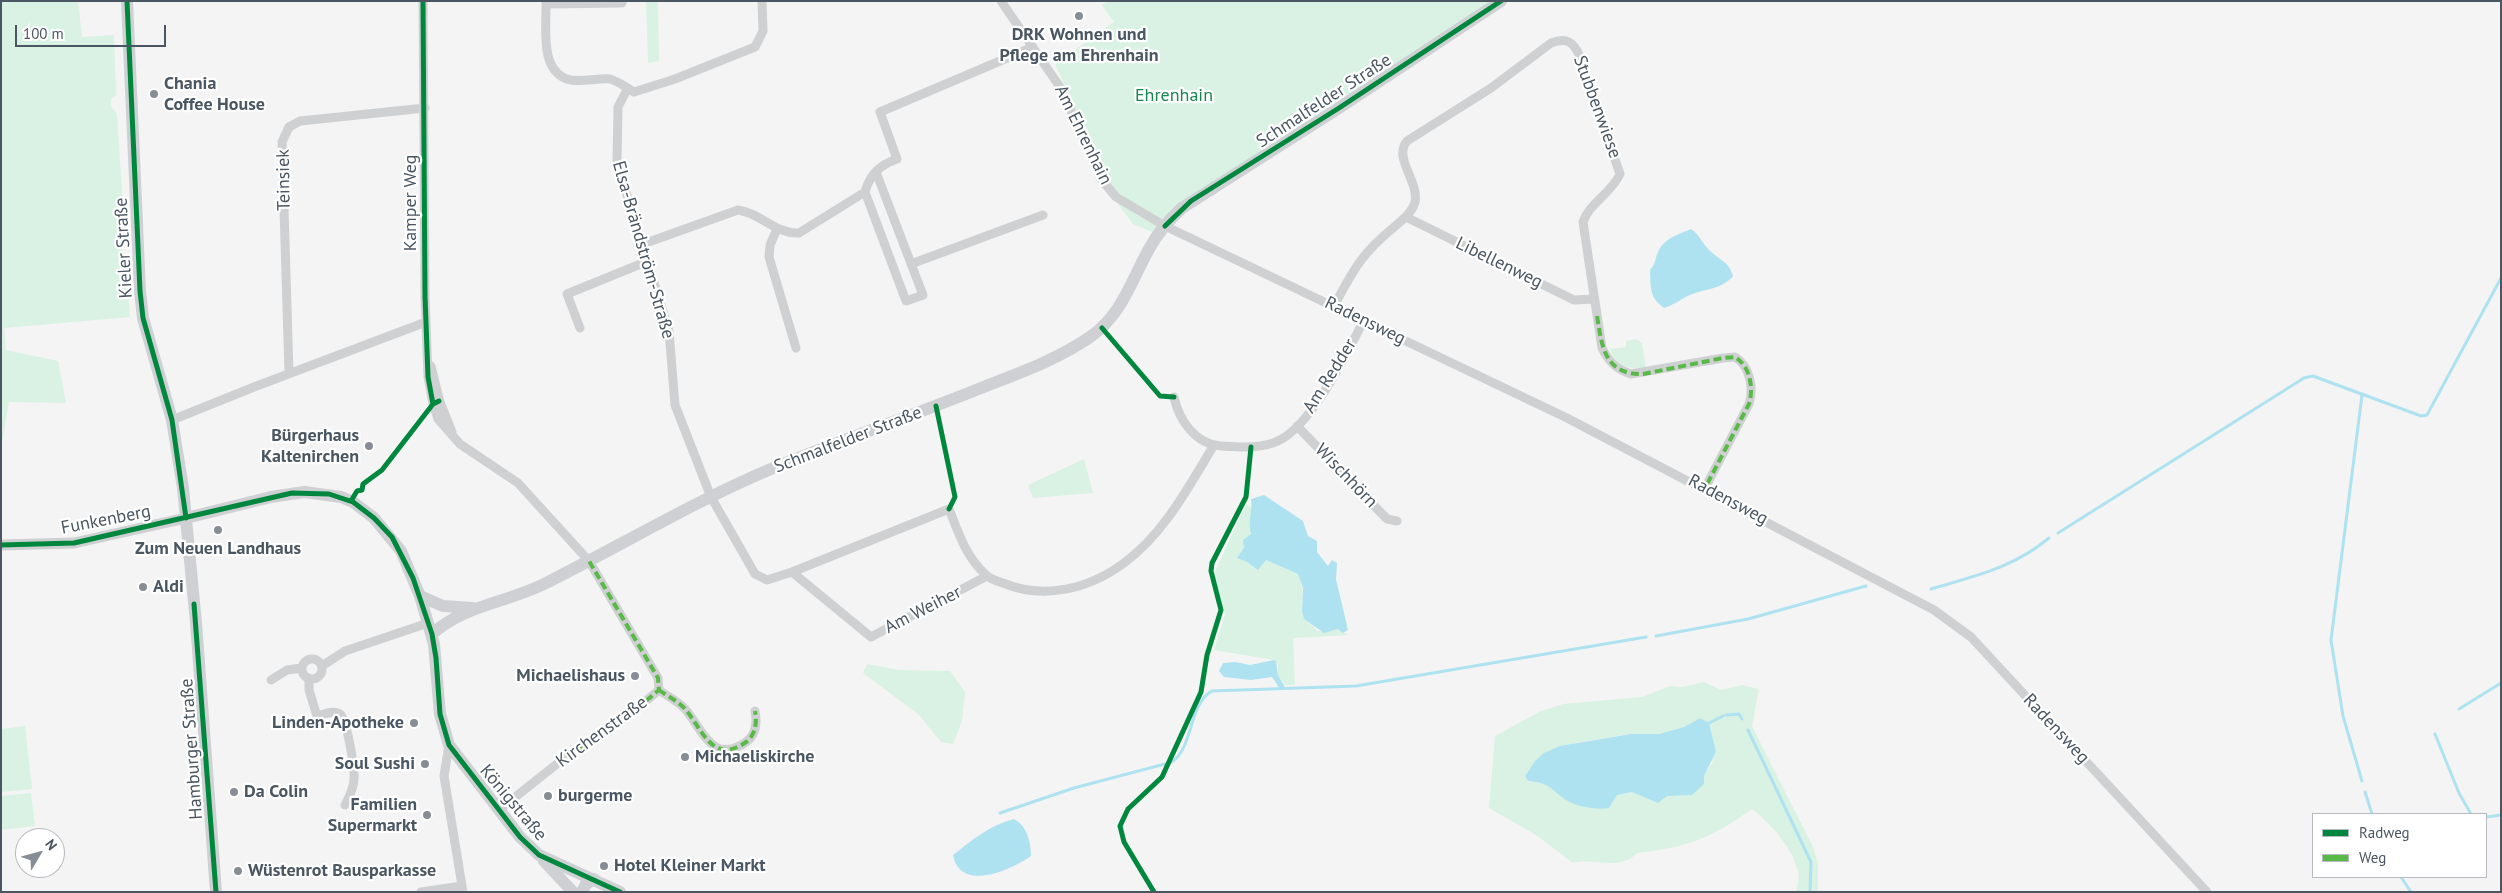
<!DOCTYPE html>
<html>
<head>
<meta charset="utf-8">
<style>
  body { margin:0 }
  #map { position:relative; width:2502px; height:893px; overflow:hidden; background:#f4f4f4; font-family:"PT Sans",sans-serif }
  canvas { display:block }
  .frame { position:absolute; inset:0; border:2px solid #4a5661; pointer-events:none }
  .legend { position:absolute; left:2312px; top:813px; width:175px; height:65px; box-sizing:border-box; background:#fff; border:1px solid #b7bbc0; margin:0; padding:6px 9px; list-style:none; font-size:15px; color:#4a5661 }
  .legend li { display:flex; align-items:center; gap:10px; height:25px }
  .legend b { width:25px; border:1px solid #b7bbc0 }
  .north { position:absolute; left:15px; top:828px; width:50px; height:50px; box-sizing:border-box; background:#fff; border:1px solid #b7bbc0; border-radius:50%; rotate:53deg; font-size:14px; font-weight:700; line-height:20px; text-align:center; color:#4a5661 }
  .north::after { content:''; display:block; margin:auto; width:18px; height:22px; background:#868d94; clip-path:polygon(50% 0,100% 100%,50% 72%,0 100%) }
  .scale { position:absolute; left:15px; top:25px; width:151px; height:22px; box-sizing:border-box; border:2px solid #4a5661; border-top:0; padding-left:6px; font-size:15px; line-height:18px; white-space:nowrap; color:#4a5661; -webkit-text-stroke:4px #fff; paint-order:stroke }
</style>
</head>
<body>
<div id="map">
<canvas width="2502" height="893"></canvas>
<div class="frame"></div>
<ul class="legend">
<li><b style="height:6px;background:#00873e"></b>Radweg</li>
<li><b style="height:6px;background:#58b947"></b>Weg</li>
</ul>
<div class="north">N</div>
<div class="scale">100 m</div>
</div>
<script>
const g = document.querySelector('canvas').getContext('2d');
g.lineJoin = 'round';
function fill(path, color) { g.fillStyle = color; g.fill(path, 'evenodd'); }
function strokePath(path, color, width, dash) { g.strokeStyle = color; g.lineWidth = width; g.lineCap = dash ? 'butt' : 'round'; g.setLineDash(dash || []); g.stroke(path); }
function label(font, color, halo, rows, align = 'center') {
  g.font = font + ' "PT Sans",sans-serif'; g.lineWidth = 4.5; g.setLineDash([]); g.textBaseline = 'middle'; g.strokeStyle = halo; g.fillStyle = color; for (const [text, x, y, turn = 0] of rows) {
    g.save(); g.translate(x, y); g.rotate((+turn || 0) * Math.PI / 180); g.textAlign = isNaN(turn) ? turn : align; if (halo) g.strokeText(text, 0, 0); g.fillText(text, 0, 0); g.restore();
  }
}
const green = new Path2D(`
  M1,1H78L82,37L114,35L116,95L111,99V106L117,114L124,223C118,235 116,242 125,253L130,317L4,328L6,350L58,361L66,403L9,402L1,448Z
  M646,1H658L659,61L648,63Z
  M1108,1H1489L1470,18L1152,232L1133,224L1118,204L1055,64L1114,22L1102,5Z
  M1636,339L1642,343L1646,368C1630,370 1615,366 1610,349L1626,347V341Z
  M1084,459L1093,493L1033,498L1028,485Z
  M1246,504L1252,508L1249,528L1251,534L1237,558L1247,562L1258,570L1266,560L1298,574C1306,589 1300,610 1303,617C1306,622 1313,625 1317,631L1338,629L1349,635L1293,638L1295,685H1285L1278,675V664L1274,660L1214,650L1225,614L1214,574Z
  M867,664L899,670L950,671L965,692L962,721L953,744L941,742L918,714L863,673Z
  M1704,682L1721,690L1742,685L1759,689L1752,726L1812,845L1818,862V892H1796C1797,886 1800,878 1798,872C1792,847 1772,825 1752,809C1710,839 1688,847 1637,853C1620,872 1593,857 1573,863L1536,835L1489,808L1495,736L1539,712L1563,704L1642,697L1670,686L1682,687ZM1700,718L1716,752L1712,763L1692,795L1644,796L1632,792L1617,795L1609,808L1560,795L1551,785L1528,781L1525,776L1535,761L1575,743L1631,734H1659L1684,727Z
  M25,726L32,789L1,792V729Z
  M31,793L35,826L1,830V796Z`);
const water = new Path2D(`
  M1691,229C1700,235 1702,243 1709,250C1719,260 1729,261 1733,276C1723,289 1704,289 1690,295C1681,299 1674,305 1664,308C1649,297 1651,288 1650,270C1655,265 1655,259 1658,252C1663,239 1679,234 1691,229Z
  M1264,495L1303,521L1308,536L1317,541V552L1328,566L1332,560L1337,563L1336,579L1348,630L1343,633L1338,629L1324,633L1304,619L1302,612L1303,588L1298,574L1266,560L1258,570L1247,562L1237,558L1244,547L1243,540L1251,534C1247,524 1253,511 1251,499Z
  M1274,660L1276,661L1278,675L1286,689H1280L1272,677L1251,680L1224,677L1219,671L1223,663L1235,662L1250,665Z
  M1700,718L1709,723L1716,752L1704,776V784L1692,795L1667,796L1658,803L1632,792L1617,795L1609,808C1596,810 1578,807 1566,800C1550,789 1551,783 1528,781L1525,776L1535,761L1544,753L1560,746L1631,734H1659L1684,727Z
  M1014,819C1027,826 1031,842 1031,856C1011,870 960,893 953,855C972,840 990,825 1014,819Z`);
const stream = new Path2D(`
  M2362,395L2331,640L2343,716L2362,781
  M2058,533L2304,378L2313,376L2421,416L2427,415L2501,278
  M1931,589C1975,576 2013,568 2049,538
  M1656,636L1748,619L1866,586
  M2459,709L2501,683
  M1726,715L1739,714L1742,719
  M1709,723L1723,716
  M1748,730L1811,862L1810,892
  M2435,734L2459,793L2471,814
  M1172,762C1194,746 1188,705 1212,691L1356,686L1646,637
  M2365,792L2372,814
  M1000,813L1074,788L1165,764
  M2486,817L2501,815
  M2401,877L2411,892`);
const minor = new Path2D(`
  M423,1L425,296L428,377L433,404L438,419L460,444L518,483L589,561L658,678L659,690L629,715L558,763L499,810
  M546,1C547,26 538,73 571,80C584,82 597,78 610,79C618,81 627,88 634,92L675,79L755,47L763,31L762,1
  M1001,1L1062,90L1101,179L1116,197L1165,226L1567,418L1934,610L1971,637L2207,892
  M546,4L622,3
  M628,88L618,107L617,163L669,331L675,405L711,497L755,574L767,580L792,572L949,509C959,534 966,557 986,575C990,579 997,581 1003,583C1044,600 1089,589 1124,563C1164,534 1189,486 1214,445
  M865,192L906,301L923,295L876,172
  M1406,217L1574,300L1594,299
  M777,229L770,245L769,257L796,348
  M643,244L738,210C761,213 775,234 799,233L865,192C870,174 880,165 897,159L880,112L1033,47
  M911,264L1043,215
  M1334,306C1353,271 1361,254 1393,228C1401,221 1412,213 1415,202C1419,181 1393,158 1407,141L1491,88L1551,43C1567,37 1574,42 1580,57L1620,174C1611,194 1590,202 1583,222L1602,348C1609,362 1616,369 1631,374L1723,358L1735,357C1750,366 1754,388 1749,404L1705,488
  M580,328L567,294L648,261
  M431,366L440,402L452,432
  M289,373L282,142L289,127L300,121L425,108
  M1174,397C1179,420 1195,444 1221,446C1239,447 1261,449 1278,441C1312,425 1347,353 1364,320
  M172,420L254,387L426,322
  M1297,426L1387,519L1397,521
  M792,572L871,637L987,576
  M302 669a10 10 0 1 1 20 0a10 10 0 1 1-20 0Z
  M322,666L345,651L428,623
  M309,678V690L317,716C324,714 333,710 340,714C347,719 355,770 354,779C354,788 349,797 345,805
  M271,680L287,670L302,668
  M659,690C667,696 678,701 685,709C702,728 712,766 746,742C756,735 757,722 755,711
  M449,745L444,776L463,892
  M421,892L462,886`);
const tertiary = new Path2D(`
  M1,545L74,543L186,518`);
const secondary = new Path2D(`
  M127,1L140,291L143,318L172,420L183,488L196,623L216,892
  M186,518L271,497L304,492L341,497L353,502L374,518L401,551L420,596L434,644L440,714L449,745L520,837L539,855L620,892
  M420,596L443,606L472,608
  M432,634C464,605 506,603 544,584C622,545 698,499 778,466C847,438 917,414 986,386C1022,372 1058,359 1090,337C1122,315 1131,281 1149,249C1157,234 1169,220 1182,208L1339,108L1501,1
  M544,861L573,892
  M582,892L586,884L594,879`);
const quiet = new Path2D(`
  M1597,316C1602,346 1604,375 1643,374L1723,358L1735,357C1750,366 1754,388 1749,404L1705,488
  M659,690C667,696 678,701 685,709C702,728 712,766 746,742C756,735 757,722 755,711
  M558,763L629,715L659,690L658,678L589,561`);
const cycleway = new Path2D(`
  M127,1L140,291L143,318L172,420L186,518
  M423,1L425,296L428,377L433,404
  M1165,226L1191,201L1339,108L1501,1
  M1102,328L1160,396L1174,397
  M936,406L955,497L949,509
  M351,501L357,491L362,490L363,484L382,470L433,404L439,401
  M1,545L74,543L292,493L329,494L353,502L374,518L392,537L413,578L432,634L436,658L440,714L449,745L520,837L539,855L620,892
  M194,604L216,892
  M1154,892L1124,842L1120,826L1128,809L1162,777L1201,692L1207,655L1221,610L1211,571L1212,563L1246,497L1251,447`);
const markers = [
  [1079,16,5,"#868d94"],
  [154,94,5,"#868d94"],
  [369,446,5,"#868d94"],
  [218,530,5,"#868d94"],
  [143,587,5,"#868d94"],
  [635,676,5,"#868d94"],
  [414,723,5,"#868d94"],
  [685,757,5,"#868d94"],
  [425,764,5,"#868d94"],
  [234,792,5,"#868d94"],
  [548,796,5,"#868d94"],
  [427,815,5,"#868d94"],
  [604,866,5,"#868d94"],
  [238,871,5,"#868d94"]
];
const poiNames = [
  ["DRK Wohnen und",1079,35,"center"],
  ["Pflege am Ehrenhain",1079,56,"center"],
  ["Chania",164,84],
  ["Coffee House",164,105],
  ["Bürgerhaus",359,436,"right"],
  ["Kaltenirchen",359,457,"right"],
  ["Zum Neuen Landhaus",218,549,"center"],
  ["Aldi",153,587],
  ["Michaelishaus",625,676,"right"],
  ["Linden-Apotheke",404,723,"right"],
  ["Michaeliskirche",695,757],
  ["Soul Sushi",415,764,"right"],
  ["Da Colin",244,792],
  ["burgerme",558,796],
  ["Familien",417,805,"right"],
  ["Supermarkt",417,826,"right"],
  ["Hotel Kleiner Markt",614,866],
  ["Wüstenrot Bausparkasse",248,871]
];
const parkNames = [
  ["Ehrenhain",1174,96]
];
const streetNames = [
  ["Schmalfelder Straße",1324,101,-33],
  ["Stubbenwiese",1597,107,70],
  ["Am Ehrenhain",1083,135,64],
  ["Teinsiek",284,180,-91],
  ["Kamper Weg",411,203,-90],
  ["Kieler Straße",124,248,-93],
  ["Elsa-Brändström-Straße",643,250,74],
  ["Libellenweg",1499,263,26],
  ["Radensweg",1365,321,26],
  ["Am Redder",1330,376,-58],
  ["Schmalfelder Straße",848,440,-21],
  ["Wischhörn",1346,476,46],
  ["Radensweg",1728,500,28],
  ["Funkenberg",106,520,-11],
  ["Am Weiher",923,610,-27],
  ["Radensweg",2056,729,47],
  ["Kirchenstraße",602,732,-36],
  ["Hamburger Straße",192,749,-94],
  ["Königstraße",513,803,50]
];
fill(green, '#d9f2e3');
fill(water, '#aee2f0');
strokePath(stream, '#aee2f0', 3);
strokePath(minor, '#ced0d2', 9);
strokePath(tertiary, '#ced0d2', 11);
strokePath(secondary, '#ced0d4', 12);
strokePath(quiet, '#58b947', 4, [8, 4]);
strokePath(cycleway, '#00873e', 5);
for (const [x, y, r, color] of markers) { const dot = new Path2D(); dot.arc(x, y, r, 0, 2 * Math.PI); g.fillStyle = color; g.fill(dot); strokePath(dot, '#fff', 2); }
label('bold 18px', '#4a5661', '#fff', poiNames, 'left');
label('18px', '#17864f', '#fff', parkNames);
label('18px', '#4a5661', '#fff', streetNames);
</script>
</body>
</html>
